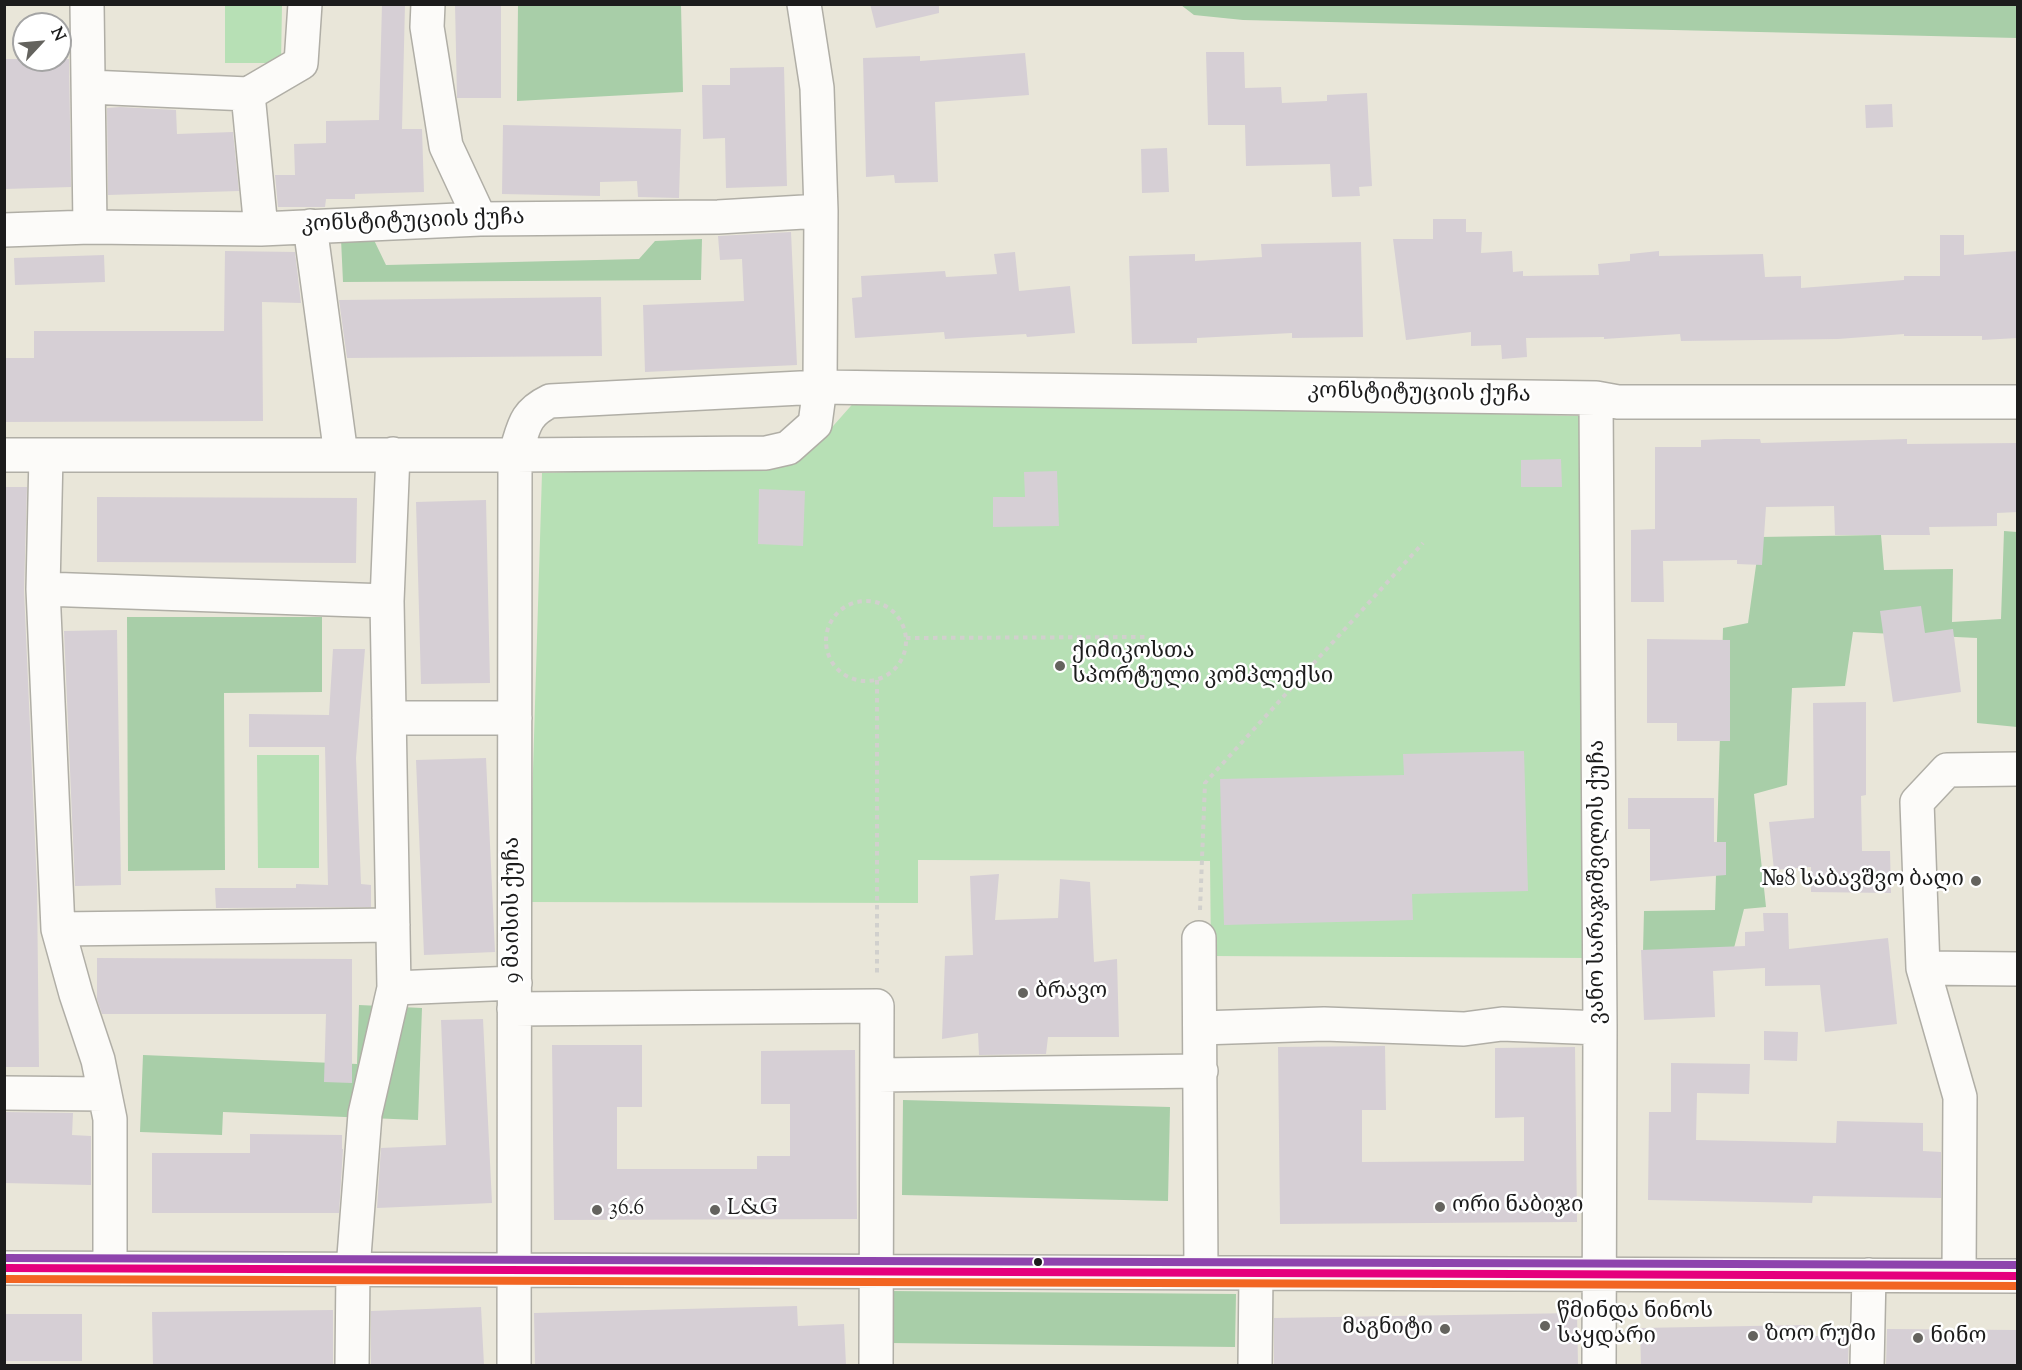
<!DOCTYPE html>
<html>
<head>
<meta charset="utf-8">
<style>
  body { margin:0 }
  #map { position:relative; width:2022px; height:1370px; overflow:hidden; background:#e9e6d9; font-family:"Sorts Mill Goudy",serif }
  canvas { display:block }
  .frame { position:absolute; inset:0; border:6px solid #1c1c1c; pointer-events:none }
  .north { position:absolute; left:12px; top:12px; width:60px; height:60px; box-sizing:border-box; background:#fff; border:2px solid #a4a4a4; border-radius:50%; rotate:64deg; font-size:16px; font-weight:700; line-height:24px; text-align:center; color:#1c1c1c }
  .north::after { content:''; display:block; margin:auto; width:21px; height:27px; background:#64635e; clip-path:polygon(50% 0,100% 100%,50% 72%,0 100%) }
</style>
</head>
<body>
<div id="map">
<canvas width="2022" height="1370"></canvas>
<div class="frame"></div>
<div class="north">N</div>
</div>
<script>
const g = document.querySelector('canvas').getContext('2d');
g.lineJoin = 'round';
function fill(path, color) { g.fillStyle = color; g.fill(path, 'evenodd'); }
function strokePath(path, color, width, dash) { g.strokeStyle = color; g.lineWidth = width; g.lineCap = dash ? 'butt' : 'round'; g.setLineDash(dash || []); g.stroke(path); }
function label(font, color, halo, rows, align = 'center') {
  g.font = font + ' "Sorts Mill Goudy","Noto Serif Georgian",serif'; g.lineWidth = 5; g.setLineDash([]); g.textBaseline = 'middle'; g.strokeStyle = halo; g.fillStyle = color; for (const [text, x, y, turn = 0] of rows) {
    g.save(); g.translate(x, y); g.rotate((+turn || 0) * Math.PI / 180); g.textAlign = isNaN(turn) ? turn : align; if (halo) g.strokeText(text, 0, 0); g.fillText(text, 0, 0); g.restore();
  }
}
const green = new Path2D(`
  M225,5H282L281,63H225Z
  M857,399L1580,416L1589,958L1211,956L1210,861L918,860V903L529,902L542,473L780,464L826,434Z
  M257,755H319V868H258Z`);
const forest = new Path2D(`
  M2017,4V38L1243,20L1194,15L1181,5Z
  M518,5H681L683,92L517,101Z
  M373,238L386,265L639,259L655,241L702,239L701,280L343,282L341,239Z
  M2004,531L2017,532V727L1977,723V638L1853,632L1845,686L1792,688L1787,785L1754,794L1766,907L1744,909L1734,948L1643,952L1644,911L1715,910L1723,628L1748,623L1760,537L1881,535L1884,570L1953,569L1952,622L2001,619Z
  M127,617H322V692L224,693L225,870L128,871Z
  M359,1005L422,1008L418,1120L223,1112L222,1135L140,1132L143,1055L357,1064Z
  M903,1100L1170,1107L1168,1201L902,1195Z
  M890,1291L1236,1294L1235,1347L890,1343Z`);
const building = new Path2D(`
  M382,4H405L402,129H422L424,192L355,194V199H326L325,207H278L275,175H295L294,144L326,143V121L379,120Z
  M455,4H501V98H457Z
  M870,4H939V13L876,28Z
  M1206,52H1244L1245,88L1281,87L1282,103L1327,101V95L1367,93L1372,186L1359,187L1360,196L1332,197L1330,164L1246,166L1245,125H1208Z
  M1025,53L1029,95L935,102L938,182L895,183L894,175L866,177L863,58L920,56V61Z
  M4,59H69L71,187L5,189Z
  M784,67L787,186L726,188L725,138L703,139L702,85H730V68Z
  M1892,104L1893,127L1866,128L1865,105Z
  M120,107L176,110L177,134L233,132L239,191L108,195L107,108Z
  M503,125L681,129L679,198L638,197L637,181L600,182V196L502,194Z
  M1167,148L1169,192L1142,193L1141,149Z
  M1433,219H1466V232H1482L1481,253L1512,251L1513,272L1523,271V276L1599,275L1598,264L1630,261V254L1659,251V256L1763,254L1765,277L1801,276V288L1904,280V276H1940V235H1964V255L2018,251V338L1982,340V336H1904V334L1838,339L1681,341L1680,334L1604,339V337L1526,338L1527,357L1502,359L1501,345L1471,346V332L1406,340L1393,239H1433Z
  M791,232L797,365L645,372L643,305L744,301L742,259L720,260L718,236Z
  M1361,242L1363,337L1292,338V333L1197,338V343L1132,344L1129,256L1195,254V261L1262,257L1261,244Z
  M225,251L295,252L301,303L262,302L263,421L4,422V358H34V331H224Z
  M1015,252L1019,291L1070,286L1075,333L1027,337L1026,334L945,339L944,332L855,338L852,298L862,297L861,276L945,271L946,277L997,274L994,254Z
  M104,255L105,282L15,285L14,258Z
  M601,297L602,356L347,358L339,300Z
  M1725,439H1760L1761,443L1907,439V444L2018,443V512L1997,513V526L1929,527L1930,535H1835L1834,506L1766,507L1762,565L1737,564V560L1663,561L1664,602H1631V530L1655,529V447H1701V440Z
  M1561,459L1562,487H1521V460Z
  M1057,471L1059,526L993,527V497H1025L1024,472Z
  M4,487H27L24,590L37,886L39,1067H4Z
  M759,489L805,491L803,546L758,544Z
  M97,497L357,498L356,563L97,562Z
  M486,500L490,683L421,684L416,502Z
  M1921,606L1925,633L1953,629L1961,692L1893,702L1880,611Z
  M117,630L121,885L75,886L64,631Z
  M1647,639L1730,640V741H1677V723H1647Z
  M333,649H365L356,758L361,884L371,885V907L216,908L215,888H296V884L328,885L325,747H249V714L329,715Z
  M1866,702V795L1861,796L1862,851H1890L1891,893L1811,892V867L1774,870L1769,822L1814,818L1813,703Z
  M1524,751L1528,891L1412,894L1413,920L1224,925L1220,779L1404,775L1403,754Z
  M486,758L495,952L424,955L416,760Z
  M1628,798H1714V842H1726V875L1650,881V829H1628Z
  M999,874L995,920L1058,918L1060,879L1090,882L1094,962L1117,959L1119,1037H1048L1046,1054L979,1055L978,1033L942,1039L945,956L973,955L970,876Z
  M1763,913H1788L1789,949L1888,938L1897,1024L1825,1032L1820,985L1765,986V968L1713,971L1715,1017L1644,1020L1641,950L1745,946V932L1764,931Z
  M97,958L352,959V1083L324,1082L326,1014H102L97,999Z
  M483,1019L492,1203L377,1208L381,1148L446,1145L441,1020Z
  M1764,1031L1798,1032L1797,1061L1764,1060Z
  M552,1045H642V1107H617V1169H757V1156H790V1104H761V1051L855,1050L857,1219L554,1220Z
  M1385,1046L1386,1110H1362V1162L1524,1161V1117L1495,1118V1048L1575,1047L1577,1222L1280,1224L1278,1047Z
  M1671,1063L1750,1064L1749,1094L1697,1093L1696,1140L1836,1143L1837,1121L1923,1123V1151L1941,1152V1198L1813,1196L1812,1203L1648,1200L1649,1112H1671Z
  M4,1112L73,1113L72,1135L91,1136V1185L4,1183Z
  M250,1134L342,1135V1149H343L339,1213H152V1153H250Z
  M797,1306L798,1326L844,1324L846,1365H535L534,1313Z
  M481,1307L484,1365H371V1311Z
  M333,1310V1365H153L152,1312Z
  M1577,1313L1578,1365H1274V1318Z
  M4,1314H82V1361H4Z
  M1805,1325V1336H1849L1848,1365H1641L1640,1328Z
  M1887,1329L2018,1330V1365H1886Z`);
const path = new Path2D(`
  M826 641a40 40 0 1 1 80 0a40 40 0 1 1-80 0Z
  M906,638L1147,637
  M877,680V976
  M1200,910L1205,783L1423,543`);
const minor = new Path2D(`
  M87,4L90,227
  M428,4L427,27L446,146L480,219
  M804,4L817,88L821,211L820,387L815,424L788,448L766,453L515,455C524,428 523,414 550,401L820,387L1596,398L1618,402H2018
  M89,87L248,94L261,229
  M248,94L301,63L305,4
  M310,226L341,455
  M4,230L90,227L261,229L480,219L718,217L821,211
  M1596,398L1600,1028L1599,1366
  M4,455H515L514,1366
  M46,455L43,589L58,929L76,994L98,1060L110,1119V1268
  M43,589L387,601L394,988L365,1114L353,1269L352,1366
  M387,601L393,454
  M389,718H515
  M58,929L393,925
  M1199,938L1201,1272
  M1923,968L2018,969
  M394,988L515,983
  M514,1009L877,1006L876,1366
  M1200,1028L1324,1024L1464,1029L1502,1024L1600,1028
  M878,1075L1201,1071
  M4,1093L104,1094
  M4,1268L2018,1276
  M1959,1275L1960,1097L1923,968L1917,802L1947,770L2018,769
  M1255,1366L1256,1273
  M1867,1366L1869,1275`);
const bus1 = new Path2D(`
  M4,1268L2018,1276`);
const bus2 = new Path2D(`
  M4,1279L2018,1286`);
const bus3 = new Path2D(`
  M4,1258L2018,1265`);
const markers = [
  [1060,666,6,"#64635e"],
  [1976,881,6,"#64635e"],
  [1023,993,6,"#64635e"],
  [1440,1207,6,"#64635e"],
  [597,1210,6,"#64635e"],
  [715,1210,6,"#64635e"],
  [1038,1262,5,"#1c1c1c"],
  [1545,1326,6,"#64635e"],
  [1445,1329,6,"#64635e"],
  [1753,1336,6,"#64635e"],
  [1918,1338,6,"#64635e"]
];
const streetNames = [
  ["კონსტიტუციის ქუჩა",413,223,-2],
  ["კონსტიტუციის ქუჩა",1419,395,1],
  ["ვანო სარაჯიშვილის ქუჩა",1599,882,-90],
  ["9 მაისის ქუჩა",514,910,-90]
];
const poiNames = [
  ["ქიმიკოსთა",1072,653],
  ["სპორტული კომპლექსი",1072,678],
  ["№8 საბავშვო ბაღი",1964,881,"right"],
  ["ბრავო",1035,993],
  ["ორი ნაბიჯი",1452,1207],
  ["36.6",609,1210],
  ["L&G",727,1210],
  ["წმინდა ნინოს",1557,1313],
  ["საყდარი",1557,1338],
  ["მაგნიტი",1433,1329,"right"],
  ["ზოო რუმი",1765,1336],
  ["ნინო",1930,1338]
];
fill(green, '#b7e0b5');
fill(forest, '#a8cea8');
fill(building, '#d6cfd5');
strokePath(minor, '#b0aea6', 36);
strokePath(path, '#d1d0cd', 4, [4.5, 4.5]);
strokePath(minor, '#fcfbf9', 33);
strokePath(bus1, '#e5007d', 8);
strokePath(bus2, '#f26522', 8);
strokePath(bus3, '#8e44ad', 8);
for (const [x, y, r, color] of markers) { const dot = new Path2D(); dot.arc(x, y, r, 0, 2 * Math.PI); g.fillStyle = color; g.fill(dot); strokePath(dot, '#fff', 2); }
label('22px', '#1c1c1c', '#fff', streetNames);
label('22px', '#1c1c1c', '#fff', poiNames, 'left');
</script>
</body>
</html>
